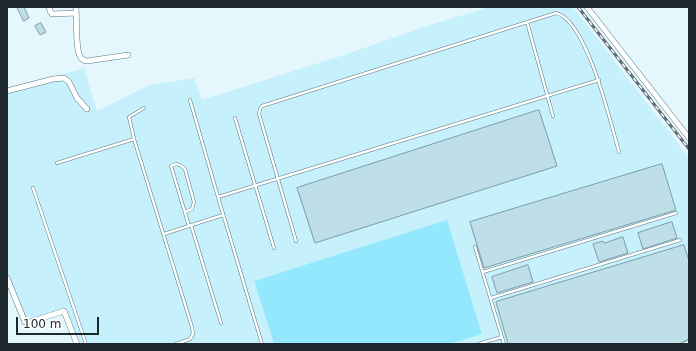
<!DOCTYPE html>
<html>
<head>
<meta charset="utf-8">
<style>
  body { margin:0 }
  #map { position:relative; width:696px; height:351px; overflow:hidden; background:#e3f7fd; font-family:"DejaVu Sans",sans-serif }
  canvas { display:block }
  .frame { position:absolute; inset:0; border:8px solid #1c282c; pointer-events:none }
  .scale { position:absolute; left:16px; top:317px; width:83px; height:18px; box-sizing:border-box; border:2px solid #1c282c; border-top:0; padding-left:5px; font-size:12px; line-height:14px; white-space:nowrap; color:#1c282c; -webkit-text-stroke:3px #fff; paint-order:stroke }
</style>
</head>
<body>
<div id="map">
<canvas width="696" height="351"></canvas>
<div class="frame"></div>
<div class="scale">100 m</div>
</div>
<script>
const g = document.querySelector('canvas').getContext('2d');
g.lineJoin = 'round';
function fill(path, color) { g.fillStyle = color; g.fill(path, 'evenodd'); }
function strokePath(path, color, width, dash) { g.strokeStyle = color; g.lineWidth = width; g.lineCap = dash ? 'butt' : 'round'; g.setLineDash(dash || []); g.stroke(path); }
const built = new Path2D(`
  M490,7H573L689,158V344H449L482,333L447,221L254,281L274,344H77L64,311L27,323L7,278V90L84,68L97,111L147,86L194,78L202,100L341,56L433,24Z`);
const green = new Path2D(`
  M447,220L482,334L449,344H274L254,281Z`);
const building = new Path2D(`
  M17,7H24L29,18L24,21Z
  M41,23L46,32L40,35L35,26Z
  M539,110L557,166L315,243L297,188Z
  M662,164L676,210L484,268L470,222Z
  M672,222L677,238L643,249L638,233Z
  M623,237L628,253L599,262L593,244L603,241L604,243Z
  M684,245L689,261V339L679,344H508L496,302Z
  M528,265L533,282L497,293L492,277Z`);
const service = new Path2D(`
  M527,22L553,116
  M190,100L218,197L262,344
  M235,118L274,248
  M134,139L129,117L144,108
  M57,163L134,139L192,327L193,334L190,339L176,344
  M33,188L86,344
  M218,197L599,80
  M185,212L192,209L194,202L185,169L180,165L176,164L171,166L189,226
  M191,225L221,323
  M164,234L223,215
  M296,241L259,114L260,109L262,106L556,13C587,20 611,124 619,152
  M475,247L504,344
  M483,272L676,213
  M491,298L680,240
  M478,344L502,337
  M683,344L689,342`);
const minor = new Path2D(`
  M49,7L50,11L52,14L76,13
  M76,7C77,18 75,51 81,58C83,60 84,61 87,61L128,55
  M587,7L689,138
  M7,91L53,79L64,78L69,82L77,98L87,109
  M7,278L25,322L27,323L64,311L77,344`);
const rail = new Path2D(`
  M578,7L689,149`);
fill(built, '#c6f1fc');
fill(green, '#94e8fd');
fill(building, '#bedfe8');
strokePath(building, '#7e9da5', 1);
strokePath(service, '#5a7880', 3.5);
strokePath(minor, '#5a7880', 6);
strokePath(service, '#fff', 2.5);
strokePath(minor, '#fff', 5);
strokePath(rail, '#606e73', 3);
strokePath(rail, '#fff', 1.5, [4.5]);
</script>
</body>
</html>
